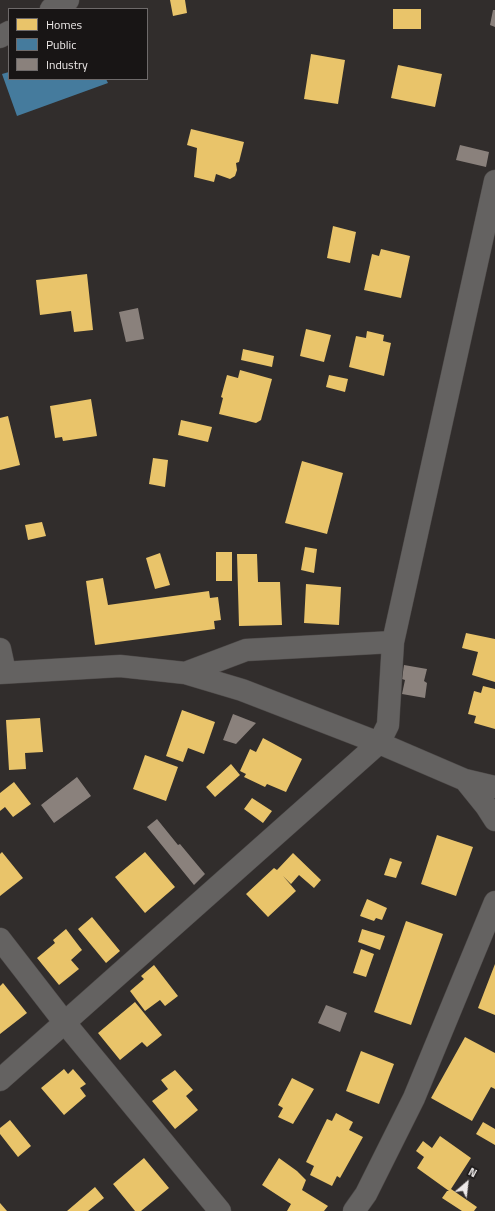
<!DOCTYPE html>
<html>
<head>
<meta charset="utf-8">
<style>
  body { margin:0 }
  #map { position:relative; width:495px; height:1211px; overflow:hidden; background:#312d2c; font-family:"Titillium Web",sans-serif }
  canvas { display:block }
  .legend { position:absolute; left:8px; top:8px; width:140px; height:72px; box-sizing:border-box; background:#181515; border:1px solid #6e6a6a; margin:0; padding:5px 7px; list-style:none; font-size:12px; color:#eeeae9 }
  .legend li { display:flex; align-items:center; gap:8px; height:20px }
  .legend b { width:20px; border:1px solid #6e6a6a }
  .north { position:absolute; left:447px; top:1163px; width:40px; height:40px; -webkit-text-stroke:3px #181515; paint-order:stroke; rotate:28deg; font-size:11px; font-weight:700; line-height:16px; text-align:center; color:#eeeae9 }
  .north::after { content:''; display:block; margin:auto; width:14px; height:18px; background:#eeeae9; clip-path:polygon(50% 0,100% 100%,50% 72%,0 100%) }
</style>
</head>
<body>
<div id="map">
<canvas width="495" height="1211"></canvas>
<ul class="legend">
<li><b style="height:11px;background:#e9c46a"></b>Homes</li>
<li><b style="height:11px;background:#457b9d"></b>Public</li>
<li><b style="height:11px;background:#8a817c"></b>Industry</li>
</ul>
<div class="north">N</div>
</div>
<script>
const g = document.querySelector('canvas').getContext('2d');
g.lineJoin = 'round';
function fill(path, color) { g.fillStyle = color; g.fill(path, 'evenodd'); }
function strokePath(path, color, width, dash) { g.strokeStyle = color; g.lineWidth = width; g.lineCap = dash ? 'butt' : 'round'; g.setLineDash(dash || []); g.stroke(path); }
const homes = new Path2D(`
  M170,0H185L187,13L173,16Z
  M393,9H421V29H393Z
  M311,54L345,60L338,104L304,99Z
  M398,65L442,74L435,107L391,98Z
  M191,129L244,142L239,162L236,163L237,170L235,176L230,179L216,174L214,182L194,177L197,148L187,145Z
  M333,226L356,232L350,263L327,258Z
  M381,249L410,256L401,298L364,290L372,254L379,256Z
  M87,274L93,330L74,332L71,311L40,315L36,280Z
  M306,329L331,335L324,362L300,356Z
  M367,331L384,335L383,341L391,343L384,376L349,367L356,336L366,338Z
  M243,349L274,356L272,367L241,360Z
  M240,370L272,379L261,420L256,423L219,414L223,398L221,397L227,375L238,378Z
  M329,375L348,379L345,392L326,387Z
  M91,399L97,436L63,441L62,437L55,438L50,406Z
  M8,416L20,465L0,470V418Z
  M181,420L212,427L208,442L178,435Z
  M153,458L168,460L165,487L149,484Z
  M302,461L343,473L327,534L285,523Z
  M42,522L46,536L28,540L25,525Z
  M305,547L317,549L314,573L301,570Z
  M216,552H232V581H216Z
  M160,553L170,585L155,589L146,558Z
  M237,554H257L258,582H280L282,625L239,626Z
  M103,578L108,605L209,591L210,598L218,597L221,620L214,621L215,629L95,645L86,581Z
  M306,584L341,587L339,625L304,623Z
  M466,633L495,639V682L472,675L478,652L462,648Z
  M483,686L495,689V729L474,723L476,716L468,714L474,691L481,693Z
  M182,710L215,722L204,754L188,748L183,762L166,756Z
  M40,718L43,752L25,753L26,769L9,770L6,720Z
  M263,738L302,759L286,792L267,784L265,787L244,777L246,774L240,771L250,749L256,752Z
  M145,755L178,767L166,801L133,789Z
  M231,764L240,775L215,797L206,787Z
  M14,782L31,804L13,817L5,807L0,811V793Z
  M252,798L272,811L263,823L244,809Z
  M437,835L473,847L456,896L421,884Z
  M2,852L23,878L0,896V854Z
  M145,852L175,887L145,913L115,877Z
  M293,853L321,880L314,888L299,875L291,884L283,876L296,891L268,917L246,894L274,868L277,870Z
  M390,858L402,862L396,878L384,875Z
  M367,899L387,908L382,920L376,918L374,921L360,916Z
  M92,917L120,951L106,963L78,929Z
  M406,921L443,934L411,1025L374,1012Z
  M66,929L82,950L71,960L79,969L59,985L37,958L55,943L53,940Z
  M362,929L385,936L380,950L358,942Z
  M361,949L374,954L366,977L353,973Z
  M495,964V1015L478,1008Z
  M154,965L178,996L165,1006L160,1000L145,1011L130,991L144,979L141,976Z
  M3,983L27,1013L0,1034V986Z
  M135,1002L162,1035L147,1047L142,1042L120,1060L98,1033Z
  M465,1037L495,1053V1089L491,1087L472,1121L431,1098Z
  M361,1051L394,1064L379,1104L346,1091Z
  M64,1069L68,1074L73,1069L86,1084L80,1088L86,1096L64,1115L41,1088Z
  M175,1070L193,1090L186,1096L198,1110L175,1129L152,1101L168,1089L161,1080Z
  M292,1078L314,1089L293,1124L278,1117L283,1108L278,1105Z
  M336,1113L353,1122L349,1130L363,1137L340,1178L337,1176L332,1186L310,1175L314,1166L306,1162L327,1119L332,1121Z
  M10,1120L31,1146L18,1157L0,1134V1128Z
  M483,1122L495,1129V1145L476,1134Z
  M440,1136L471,1158L451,1189L477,1207L474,1211H462L442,1198L447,1191H449L417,1168L424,1157L416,1151L423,1141L432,1148Z
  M144,1158L169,1188L141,1211H135L113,1184Z
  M279,1158L297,1171L306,1180L302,1190L328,1206L324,1211H287L291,1204L262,1185Z
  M95,1187L104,1198L88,1211H67Z
  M0,1203L7,1211H0Z`);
const public = new Path2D(`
  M9,72V79H106L108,83L17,116L2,74Z`);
const industry = new Path2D(`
  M493,10H495V27L490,25Z
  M460,145L489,152L486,167L456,160Z
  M138,308L144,339L126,342L119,312Z
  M404,665L427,669L424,681L427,683L425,698L402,694L405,680L402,679Z
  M233,714L256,723L236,744L223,740Z
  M77,777L91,796L54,823L41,805Z
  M157,819L178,845L180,844L205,874L194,885L147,827Z
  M326,1005L347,1013L340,1032L318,1023Z`);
const minor = new Path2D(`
  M51,9L68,0
  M0,37L9,32
  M0,649L5,672
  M0,673L120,666L185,673L242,690L379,743L465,780L495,787
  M185,673L246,650L393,642
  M465,780L486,806L495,820
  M0,939L65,1023L220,1211
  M0,1080L379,743L388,725L393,642L495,181
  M354,1211L366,1194L414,1098L495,902`);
fill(homes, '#e9c46a');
fill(public, '#457b9d');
fill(industry, '#8a817c');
strokePath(minor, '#4c4847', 23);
strokePath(minor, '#646261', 22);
</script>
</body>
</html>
